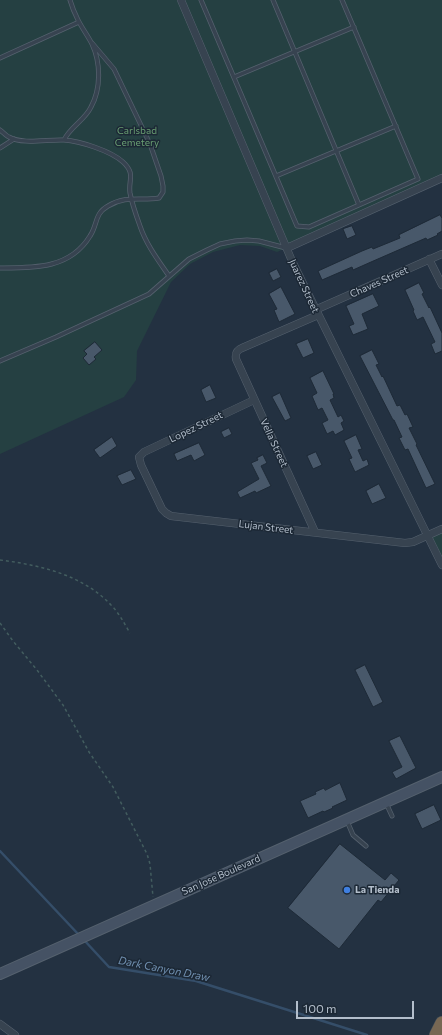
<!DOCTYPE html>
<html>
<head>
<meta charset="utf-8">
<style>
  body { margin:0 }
  #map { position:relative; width:442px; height:1035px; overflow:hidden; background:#233141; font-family:Commissioner,sans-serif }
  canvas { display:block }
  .scale { position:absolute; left:296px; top:1001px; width:118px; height:18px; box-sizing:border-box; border:2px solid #b3becb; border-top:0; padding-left:5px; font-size:12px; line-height:14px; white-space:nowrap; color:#b3becb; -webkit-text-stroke:3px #1c2835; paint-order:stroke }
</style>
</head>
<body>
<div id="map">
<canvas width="442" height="1035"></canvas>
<div class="scale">100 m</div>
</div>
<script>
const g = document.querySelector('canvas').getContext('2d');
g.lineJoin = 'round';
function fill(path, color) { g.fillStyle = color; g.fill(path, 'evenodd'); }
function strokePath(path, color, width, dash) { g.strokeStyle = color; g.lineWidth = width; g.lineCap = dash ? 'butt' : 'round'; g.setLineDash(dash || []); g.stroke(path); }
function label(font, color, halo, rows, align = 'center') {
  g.font = font + ' Commissioner,sans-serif'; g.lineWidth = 3; g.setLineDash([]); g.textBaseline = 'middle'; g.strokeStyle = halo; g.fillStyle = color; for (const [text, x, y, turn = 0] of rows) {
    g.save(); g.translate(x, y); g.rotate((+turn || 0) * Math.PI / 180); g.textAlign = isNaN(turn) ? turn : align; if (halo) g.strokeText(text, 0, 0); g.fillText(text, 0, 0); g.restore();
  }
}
const green = new Path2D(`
  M0,0H442V178L277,252L260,246L240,245L213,252L190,264L171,282L137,351L136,380L124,397L0,454Z
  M442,529V565L427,536Z`);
const stream = new Path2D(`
  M0,851L79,935
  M84,940L109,967L196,981L367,1035`);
const building = new Path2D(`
  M440,215L442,218V231L437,234L438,235L427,240L426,238L371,262L353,270L352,267L322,280L318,271L362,251L372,247L373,249L400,238L399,235Z
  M352,226L356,235L347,239L343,229Z
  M277,269L281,277L273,281L269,273Z
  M419,283L424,293L422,294L429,308L430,307L442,333V351L435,354L431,344L435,342L423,317L417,320L413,311L414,310L405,290Z
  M281,287L295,314L279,322L274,310L277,309L269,294Z
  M373,294L379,306L362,314L368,329L353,335L349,326L354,324L346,306Z
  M308,339L314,353L303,358L296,344Z
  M95,342L102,350L94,357L96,359L89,365L83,358L87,354L84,351Z
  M372,350L379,364L376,365L382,377L383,376L397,406L400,405L405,415L407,414L413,427L409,428L417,444L416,445L435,484L426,488L408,449L405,450L399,438L402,437L394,420H393L360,356Z
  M323,371L334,394H333L334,398L330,400L338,417L341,415L344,421L341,423L344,430L335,435L333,431L327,434L322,423L328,420L322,408L318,410L312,396L317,393L310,378Z
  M210,385L216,398L206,402L201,390Z
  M280,393L291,418L285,421L272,397Z
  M229,428L232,434L224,438L221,432Z
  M356,435L362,449L358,450L363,461L367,459L369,465L355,472L349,459L352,458L344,441Z
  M112,437L117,446L100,458L94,450Z
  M199,443L205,455L194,461L191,455L177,461L174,454Z
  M316,452L322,465L313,469L307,456Z
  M263,455L267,463L261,466L271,486L256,493L255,491L240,498L237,492L259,479L251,463L258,460L257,458Z
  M131,470L136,479L122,485L117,476Z
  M379,484L386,498L372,504L366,491Z
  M365,665L383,702L373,707L355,670Z
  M400,736L416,768L396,779L392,772L402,767L389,741Z
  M340,783L347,800L332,807L333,808L324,812L323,811L308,818L300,801L316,794L315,792L324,788L325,790Z
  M434,805L441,820L422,829L415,814Z
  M340,844L385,880L391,873L399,880L381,902L378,900L339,949L288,908Z`);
const path = new Path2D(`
  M0,560C40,565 83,575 111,605C119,613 124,623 130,633
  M0,623L13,641L37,670L63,705L89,752L113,787L147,854L150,864L153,897`);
const lane = new Path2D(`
  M201,0L297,226L309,227L418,179L342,0
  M273,0L359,205
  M0,58L79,22
  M234,77L354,27
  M0,130C3,132 6,136 9,137C23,145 48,139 64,140C80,141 111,151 123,162C136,174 128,180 130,193C132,204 136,215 140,226C146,244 158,260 169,276
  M64,140C70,127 85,120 91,107C101,89 101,63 92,44C88,36 82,28 78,20C75,14 72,7 70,0
  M0,148L14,139
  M276,176L396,126
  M0,268C34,268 70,269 90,236C98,224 94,214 108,206C126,195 140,201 159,198L163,192V186L161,176L150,144L114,69L92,43
  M0,361L56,337L149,294L189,259L207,250L220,244L235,241L247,240L259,241L286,248
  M386,803L392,816
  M347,821L353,835L366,846`);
const street = new Path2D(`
  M181,0L292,261L442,565
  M287,248L442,178
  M429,259L442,285
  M315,310L442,254
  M254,400L144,452L139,457L141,465L162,509L166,513L171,516L405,543L413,542L442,529
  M315,532L236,359C235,353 237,350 242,348L318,315
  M0,1024L15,1035`);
const secondary = new Path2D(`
  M0,974L442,777`);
const highway = new Path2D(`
  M436,1035L442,1023`);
const markers = [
  [347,890,4,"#3f7fe0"]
];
const parkNames = [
  ["Carlsbad",137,131],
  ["Cemetery",137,143]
];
const streetNames = [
  ["Chaves Street",379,282,-24],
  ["Juarez Street",304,286,65],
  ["Lopez Street",196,427,-26],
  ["Vella Street",274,443,65],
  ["Lujan Street",266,527,7],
  ["San Jose Boulevard",221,875,-24]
];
const poiNames = [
  ["La Tienda",355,890]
];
const waterNames = [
  ["Dark Canyon Draw",164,969,11]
];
fill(green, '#254042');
strokePath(stream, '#354e69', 2.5);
fill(building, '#48586a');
strokePath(building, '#1e2a37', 1);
strokePath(lane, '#55616e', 5);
strokePath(street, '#55616e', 8);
strokePath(secondary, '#55616e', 12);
strokePath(highway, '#424e5b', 14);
strokePath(path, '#435d5f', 1.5, [3, 3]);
strokePath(lane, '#374350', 3.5);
strokePath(street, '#374350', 7);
strokePath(secondary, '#455264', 10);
strokePath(highway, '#776753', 13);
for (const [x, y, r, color] of markers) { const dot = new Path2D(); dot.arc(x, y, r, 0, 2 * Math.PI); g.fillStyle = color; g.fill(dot); strokePath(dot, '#1c2835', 1.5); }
label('10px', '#699e72', '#1c2835', parkNames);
label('10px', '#b3becb', '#1c2835', streetNames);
label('bold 10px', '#b3becb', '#1c2835', poiNames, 'left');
label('italic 11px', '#7190b1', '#1c2835', waterNames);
</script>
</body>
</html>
